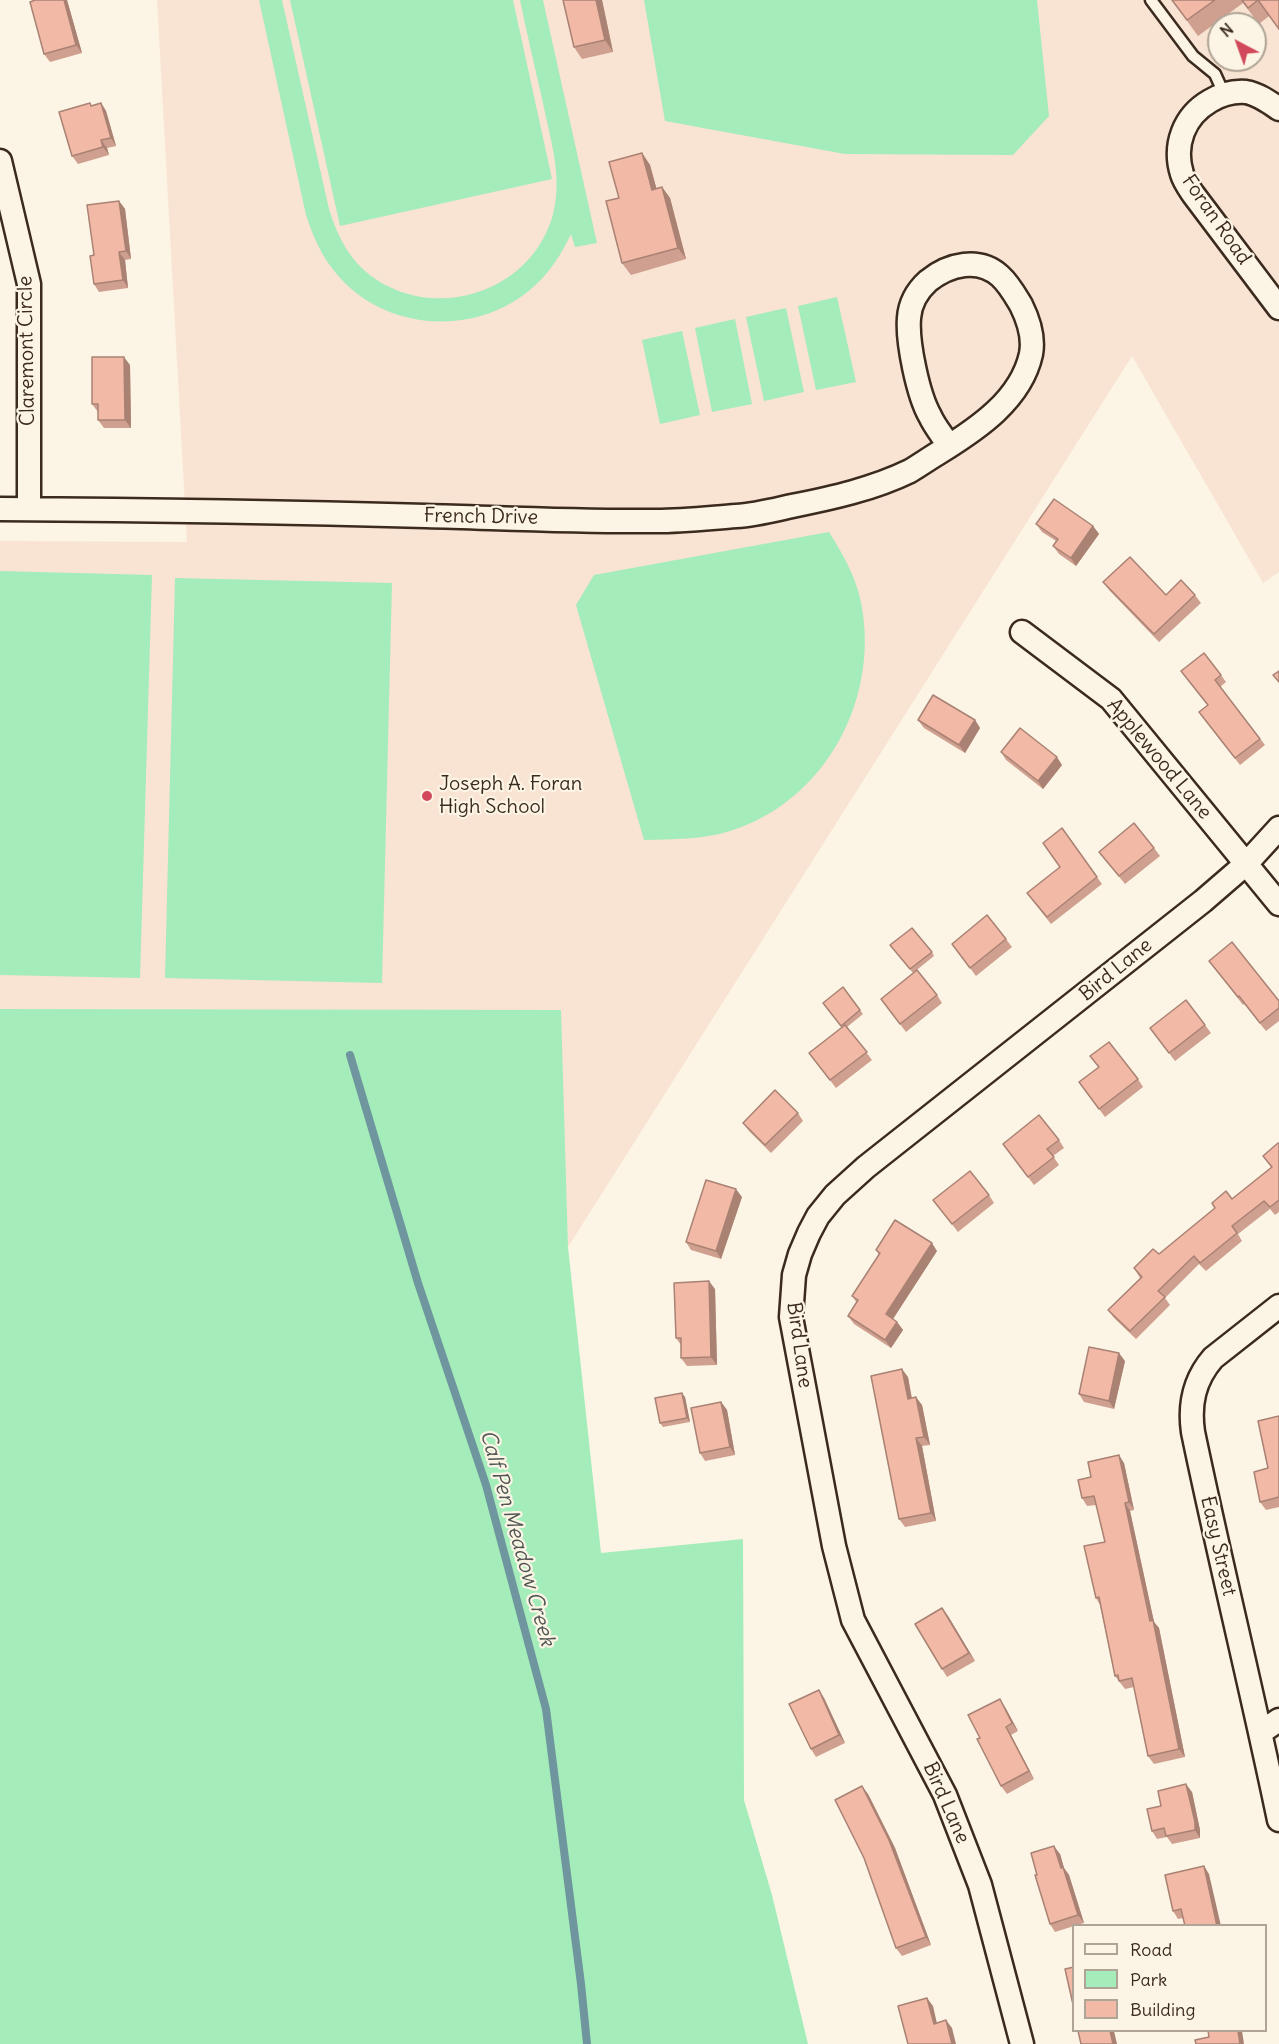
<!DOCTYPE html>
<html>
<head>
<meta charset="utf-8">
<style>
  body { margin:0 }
  #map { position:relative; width:1279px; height:2044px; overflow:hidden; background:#fcf5e5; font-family:Delius,sans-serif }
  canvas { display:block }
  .legend { position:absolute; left:1072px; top:1924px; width:195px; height:108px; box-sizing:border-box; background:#fcf5e5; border:2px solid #afa495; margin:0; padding:8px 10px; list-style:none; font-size:18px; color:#3b2a1e }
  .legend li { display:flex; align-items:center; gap:12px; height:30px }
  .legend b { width:30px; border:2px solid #afa495 }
  .north { position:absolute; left:1207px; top:12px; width:60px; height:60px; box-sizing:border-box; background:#fcf5e5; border:2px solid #afa495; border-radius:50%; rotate:319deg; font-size:16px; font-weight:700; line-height:24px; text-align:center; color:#3b2a1e }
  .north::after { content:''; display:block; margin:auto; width:21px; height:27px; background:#d1495b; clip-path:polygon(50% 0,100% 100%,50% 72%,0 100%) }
</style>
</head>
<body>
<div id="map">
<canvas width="1279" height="2044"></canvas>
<ul class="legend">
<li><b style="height:8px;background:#fcf5e5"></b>Road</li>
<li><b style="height:16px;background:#a4ecb9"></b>Park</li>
<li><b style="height:16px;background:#f1b9a6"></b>Building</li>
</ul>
<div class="north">N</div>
</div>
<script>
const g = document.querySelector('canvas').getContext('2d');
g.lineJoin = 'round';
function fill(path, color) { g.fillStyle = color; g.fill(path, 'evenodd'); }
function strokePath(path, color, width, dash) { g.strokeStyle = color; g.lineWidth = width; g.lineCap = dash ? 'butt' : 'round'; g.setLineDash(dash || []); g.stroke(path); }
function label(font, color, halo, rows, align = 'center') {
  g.font = font + ' Delius,sans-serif'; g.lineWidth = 4.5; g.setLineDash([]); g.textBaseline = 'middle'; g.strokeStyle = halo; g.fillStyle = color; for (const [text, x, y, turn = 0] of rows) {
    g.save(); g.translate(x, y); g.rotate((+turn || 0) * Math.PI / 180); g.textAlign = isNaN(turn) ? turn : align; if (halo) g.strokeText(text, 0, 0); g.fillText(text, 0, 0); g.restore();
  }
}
const built = new Path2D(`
  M157,0H1279V572L1263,583L1132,356L568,1247L560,1011L0,1009V541L187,542ZM1219,24H1255V60H1219Z`);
const green = new Path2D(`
  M259,0H282L329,209C336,232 346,254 365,271C429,326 535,294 554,210C562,174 550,138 543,103C535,68 527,34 520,0H543L597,243L575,247L571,234C561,255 549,274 531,289C474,338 382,331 335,272C321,255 313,236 306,215Z
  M290,0H513L552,179L340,226Z
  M644,0H1037L1049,116L1013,155L845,154L665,121Z
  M837,297L856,382L816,390L798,306Z
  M786,308L804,392L764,401L746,317Z
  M735,319L752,404L712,412L695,328Z
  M682,331L700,415L660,424L642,340Z
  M829,532C842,553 854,573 860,598C882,695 827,801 730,831C702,840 673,839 644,840L576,605L594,575Z
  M0,571L152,575L140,978L0,975Z
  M175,578L392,583L382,983L165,978Z
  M0,1009L561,1010L568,1247L601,1553L743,1539L744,1800L772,1895L808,2044H0Z`);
const stream = new Path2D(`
  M350,1055L418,1283L486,1485L546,1709L581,1984L587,2044`);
const lane = new Path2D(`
  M1151,0L1193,56L1215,74L1224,94`);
const street = new Path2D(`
  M1279,109C1269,102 1258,94 1246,92C1233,91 1220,95 1210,101C1184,116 1173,145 1182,174C1184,181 1189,188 1193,194L1279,308
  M0,161L29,284V509
  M0,509C142,510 284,512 426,516C502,518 580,522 656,521C683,521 709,518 736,516C755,515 774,510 792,506C832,498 873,489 910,471C920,465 930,458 940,452C977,429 1021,400 1031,354C1034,338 1028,319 1021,305C1015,295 1009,284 1000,276C979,257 949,264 928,281C917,291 910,303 909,318C907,342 918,395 930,416C935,427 943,436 949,446
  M1022,632L1111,699L1279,904
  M1279,1306L1213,1358C1194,1380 1189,1404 1193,1432C1220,1562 1252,1690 1279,1820
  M1261,1732L1279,1720
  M1022,2044L980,1885L945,1795L853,1620L834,1546L791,1317L794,1275L800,1254L809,1233L818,1216L835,1195L866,1167L1203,901L1247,863L1279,828`);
const wall = new Path2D(`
  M35,0H67L82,53L50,62L44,54Z
  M602,0L613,52L582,59L574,47Z
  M1172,0H1279V30L1269,16L1259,24L1243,3L1198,36Z
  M101,103L106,111L116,146L107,148L109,155L78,164L72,156L92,106Z
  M642,153L650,165L656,188L662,187L670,198L686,259L631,275L622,263L619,198Z
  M119,201L125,209L131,259L125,260L128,288L99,292L94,284V255Z
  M130,365L131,428H104L98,420V412L92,404Z
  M1036,524L1093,526L1099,534L1076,566L1059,554L1053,546L1056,541L1042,532Z
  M1103,582L1166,595H1195L1201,603L1159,642L1109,590Z
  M1221,675L1226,682L1220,687L1265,745L1240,765L1204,719L1208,706L1186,678Z
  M918,720H975L980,728L965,753L924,728Z
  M1001,752L1062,765L1043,789L1006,760Z
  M1062,828L1102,884L1051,924L1032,900L1060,867Z
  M1154,848L1160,856L1125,884L1099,852Z
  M1006,939L1012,947L976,976L952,944Z
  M890,945L932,952L934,956L913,973Z
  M1209,961L1279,1001V1021L1266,1031L1244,1004L1243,1005Z
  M843,987L863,1014L847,1027L872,1060L836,1088L809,1053L842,1027L823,1003Z
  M937,995L942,1003L906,1032L881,999Z
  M1205,1025L1211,1033L1175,1061L1150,1028Z
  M1099,1068L1138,1079L1143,1087L1105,1117L1079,1082Z
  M798,1113L803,1121L771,1153L749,1131L743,1123Z
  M1059,1140L1064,1148L1053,1156L1059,1165L1034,1185L1003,1144Z
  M1279,1144V1212L1275,1215L1270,1209L1238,1234L1242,1241L1206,1271L1199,1264L1165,1298L1170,1305L1136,1339L1114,1318L1108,1310L1140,1278L1134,1268L1159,1254L1232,1199L1271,1167L1263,1156Z
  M989,1195L994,1203L958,1232L933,1200Z
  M742,1197L721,1259L691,1250L686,1242Z
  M876,1250L937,1251L893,1319L897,1322L903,1330L891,1348L854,1324L848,1316L857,1303L852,1296L879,1255Z
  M715,1289L717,1365L687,1366L681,1358V1345L676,1338Z
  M1125,1361L1114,1409L1084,1402L1079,1394Z
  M908,1377L912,1398L922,1405L930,1445L922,1446L936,1521L905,1527L899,1519Z
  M685,1397L690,1422L663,1427L660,1423Z
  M721,1402L727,1410L735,1455L705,1461L700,1453Z
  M1279,1416V1507L1266,1510L1260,1502L1268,1468Z
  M1124,1463L1134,1510L1130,1511L1154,1622L1159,1628L1185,1757L1154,1764L1148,1756L1134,1687L1125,1689L1115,1676L1100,1605L1096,1598L1105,1542L1096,1505L1087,1506L1082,1498L1091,1477Z
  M948,1616L975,1661L947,1677L942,1669Z
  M819,1690L824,1698L845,1743L816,1757L811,1749Z
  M1005,1707L1018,1731L1011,1735L1034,1779L1007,1794L1001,1786L980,1738Z
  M1192,1792L1200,1830V1838L1172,1844L1167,1837L1157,1839L1152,1831L1161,1806Z
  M868,1794L895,1848L931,1945L902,1956L896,1948Z
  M1060,1854L1064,1868L1069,1875L1084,1923L1074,1926L1055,1932L1050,1924L1037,1875Z
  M1209,1874L1183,1918L1178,1919L1173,1911Z`);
const shadedWall = new Path2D(`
  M64,0H67L82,53L76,45Z
  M596,0H602L613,52L605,40Z
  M101,103L106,111L116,146L111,138Z
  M101,140L107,148L109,155L103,147Z
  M642,153L650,165L660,201L652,190Z
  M662,187L670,198L686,259L678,248Z
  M119,201L125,209L131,259L126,251Z
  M119,252L125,260L128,288L123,280Z
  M124,357L130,365L131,428L125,420Z
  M1093,526L1099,534L1076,566L1071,558Z
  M975,720L980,728L965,753L959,745Z
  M1057,757L1062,765L1043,789L1038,781Z
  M736,1189L742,1197L721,1259L716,1251Z
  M932,1243L937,1251L891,1322L886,1314Z
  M709,1281L715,1289L717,1365L711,1357Z
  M897,1322L903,1330L891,1348L885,1340Z
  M1119,1353L1125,1361L1114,1409L1109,1401Z
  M902,1369L908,1377L913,1407L908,1399Z
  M682,1393L685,1397L690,1422L687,1418Z
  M916,1397L922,1405L930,1445L924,1437Z
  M721,1402L727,1410L735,1455L730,1447Z
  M916,1438L922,1446L936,1521L931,1513Z
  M1119,1455L1124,1463L1134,1510L1129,1502Z
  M1125,1503L1130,1511L1154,1622L1159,1628L1185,1757L1179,1749Z
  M942,1608L948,1616L975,1661L969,1653Z
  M819,1690L824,1698L845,1743L839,1735Z
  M1000,1699L1005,1707L1018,1731L1012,1723Z
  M1006,1727L1011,1735L1034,1779L1029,1771Z
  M1186,1784L1192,1792L1200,1830V1838L1195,1830Z
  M862,1786L868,1794L895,1848L931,1945L926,1937Z
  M1054,1846L1060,1854L1064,1868L1069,1875L1084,1923L1078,1915Z
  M1204,1866L1209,1874L1221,1926H1217Z
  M927,1998L933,2006L939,2032L934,2024Z
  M946,2020L952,2028L956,2044H952Z
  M1110,2031H1114L1117,2044H1113Z
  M1238,2031H1242L1244,2044H1240Z`);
const building = new Path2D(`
  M35,0H64L76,45L44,54L30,2Z
  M563,0H596L605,40L574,47Z
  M1172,0H1215L1187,20Z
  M1242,0H1279V29L1258,0L1248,8Z
  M90,103L91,106L101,103L111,138L101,140L103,147L72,156L59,112Z
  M642,153L652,190L662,187L678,248L622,263L606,201L619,198L609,162Z
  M119,201L126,251L119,252L123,280L94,284L90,256L94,255L87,205Z
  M92,357H124L125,420H98V404H92Z
  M1054,499L1093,526L1071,558L1053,546L1058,539L1036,524Z
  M1130,557L1166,595L1181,580L1195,595L1154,634L1103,582Z
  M1204,653L1221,675L1215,680L1260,739L1235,758L1199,712L1208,705L1181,671Z
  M1279,671V682L1273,675Z
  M933,695L975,720L959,745L918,720Z
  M1020,728L1057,757L1038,781L1001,752Z
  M1134,823L1154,848L1119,876L1099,852Z
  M1062,828L1097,877L1047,917L1027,893L1060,867L1043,843Z
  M987,915L1006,939L970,968L952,944Z
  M912,928L932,952L910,969L890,945Z
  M1232,942L1279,1001V1008L1260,1023L1239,996L1238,997L1209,961Z
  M917,970L937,995L900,1024L881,999Z
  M843,987L860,1010L841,1026L823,1003Z
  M1186,1000L1205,1025L1169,1053L1150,1028Z
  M845,1025L867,1052L830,1080L809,1053Z
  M1109,1042L1138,1079L1099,1109L1079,1082L1099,1067L1090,1056Z
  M775,1090L798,1113L765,1145L743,1123Z
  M1039,1115L1059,1140L1047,1149L1054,1157L1028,1177L1003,1144Z
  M1278,1143L1279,1144V1200L1270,1207L1264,1201L1232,1226L1237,1233L1200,1263L1194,1256L1158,1291L1165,1297L1130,1331L1108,1310L1142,1277L1134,1268L1153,1249L1159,1254L1215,1208L1212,1203L1226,1191L1232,1199L1272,1167L1263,1156Z
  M970,1171L989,1195L952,1224L933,1200Z
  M706,1180L736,1189L716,1251L686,1242Z
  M895,1220L932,1243L886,1314L897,1322L885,1340L848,1316L858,1300L852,1296L880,1253L876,1250Z
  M709,1281L711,1357L681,1358V1338H676L674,1283Z
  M1089,1347L1119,1353L1109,1401L1079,1394Z
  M902,1369L908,1399L916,1397L924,1437L916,1438L931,1513L899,1519L871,1376Z
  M682,1393L687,1418L660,1423L655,1398Z
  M721,1402L730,1447L700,1453L691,1408Z
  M1279,1416V1497L1260,1502L1254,1472L1268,1468L1258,1421Z
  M1119,1455L1129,1502L1125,1503L1150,1621L1153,1620L1179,1749L1148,1756L1132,1678L1119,1681L1118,1675L1115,1676L1099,1597L1096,1598L1084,1546L1105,1542L1094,1496L1082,1498L1078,1480L1091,1477L1088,1462Z
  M942,1608L969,1653L942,1669L915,1624Z
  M819,1690L839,1735L811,1749L789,1704Z
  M1000,1699L1012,1723L1006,1727L1029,1771L1001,1786L977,1739L980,1738L968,1715Z
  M1186,1784L1195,1822V1830L1166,1836L1164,1828L1152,1831L1147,1809L1161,1806L1158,1791Z
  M862,1786L889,1840L926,1937L896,1948L864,1858L835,1800Z
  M1054,1846L1061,1868L1063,1867L1078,1915L1050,1924L1035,1875H1037L1031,1853Z
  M1204,1866L1217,1926H1185L1181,1909L1173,1911L1165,1875Z
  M1074,1967V2009L1065,1969Z
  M927,1998L934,2024L946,2020L952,2044H908L898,2006Z
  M1078,2031H1110L1113,2044H1081Z
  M1208,2031H1238L1240,2044H1196L1195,2040L1209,2037Z`);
const markers = [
  [427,796,6,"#d1495b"]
];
const streetNames = [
  ["Foran Road",1216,220,55],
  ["Claremont Circle",27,351,-91],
  ["French Drive",481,517,1],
  ["Applewood Lane",1159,759,50],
  ["Bird Lane",1116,970,-39],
  ["Bird Lane",799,1345,82],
  ["Easy Street",1218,1546,77],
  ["Bird Lane",946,1803,66]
];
const poiNames = [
  ["Joseph A. Foran",439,784],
  ["High School",439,807]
];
const waterNames = [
  ["Calf Pen Meadow Creek",517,1538,74]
];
fill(built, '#f9e3d2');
fill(green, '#a4ecb9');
strokePath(stream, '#6f959e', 8);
strokePath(lane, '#3b2a1e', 15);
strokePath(street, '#3b2a1e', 27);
strokePath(lane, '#fcf5e5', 10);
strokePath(street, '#fcf5e5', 22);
fill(wall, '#cf9f8f');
fill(shadedWall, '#a98274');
fill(building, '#f1b9a6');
strokePath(building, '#a98274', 1.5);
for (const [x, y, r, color] of markers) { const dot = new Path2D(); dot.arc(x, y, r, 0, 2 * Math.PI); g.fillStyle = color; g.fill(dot); strokePath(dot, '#fcf5e5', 2); }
label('20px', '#3b2a1e', '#fcf5e5', streetNames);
label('20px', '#3b2a1e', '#fcf5e5', poiNames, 'left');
label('italic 21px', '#515654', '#fcf5e5', waterNames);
</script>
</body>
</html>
